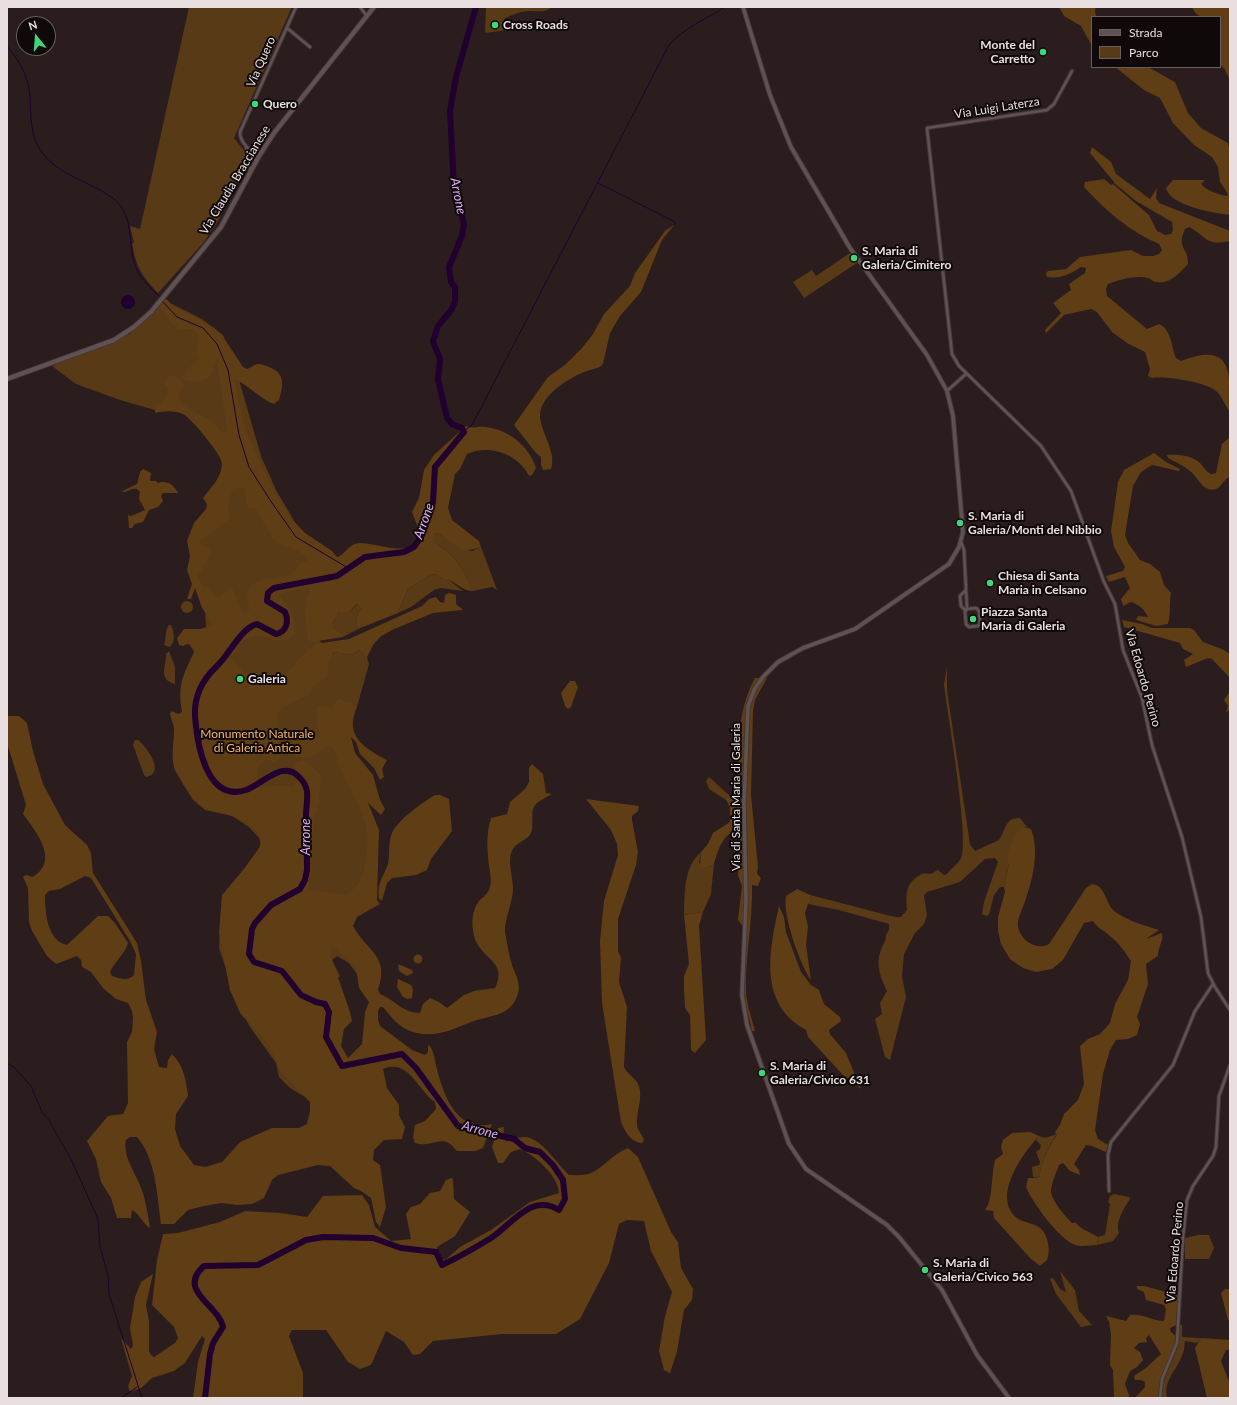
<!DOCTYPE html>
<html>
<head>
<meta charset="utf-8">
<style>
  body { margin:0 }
  #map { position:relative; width:1237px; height:1405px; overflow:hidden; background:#2b1c1e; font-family:Lato,sans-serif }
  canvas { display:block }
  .frame { position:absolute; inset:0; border:8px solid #eadfe0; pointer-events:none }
  .legend { position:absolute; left:1091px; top:16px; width:130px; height:52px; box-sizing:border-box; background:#0f0909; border:1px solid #675f5f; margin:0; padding:5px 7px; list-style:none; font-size:12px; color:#eadfe0 }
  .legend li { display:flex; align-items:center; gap:8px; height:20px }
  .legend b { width:20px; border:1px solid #675f5f }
  .north { position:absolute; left:16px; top:16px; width:40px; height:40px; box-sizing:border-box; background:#0f0909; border:1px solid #675f5f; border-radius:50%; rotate:343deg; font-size:11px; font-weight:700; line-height:16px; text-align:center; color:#eadfe0 }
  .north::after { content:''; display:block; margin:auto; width:14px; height:18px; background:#40d77c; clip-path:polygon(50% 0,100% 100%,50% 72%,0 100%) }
</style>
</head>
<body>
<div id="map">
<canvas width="1237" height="1405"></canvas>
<div class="frame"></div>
<ul class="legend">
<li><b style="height:5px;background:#625153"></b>Strada</li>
<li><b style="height:11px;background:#583a17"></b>Parco</li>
</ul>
<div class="north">N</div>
</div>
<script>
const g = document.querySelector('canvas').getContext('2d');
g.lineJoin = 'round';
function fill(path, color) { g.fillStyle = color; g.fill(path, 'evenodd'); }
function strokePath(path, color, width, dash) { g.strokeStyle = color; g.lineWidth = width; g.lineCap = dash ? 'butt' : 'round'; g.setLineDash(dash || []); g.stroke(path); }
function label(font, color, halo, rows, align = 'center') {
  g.font = font + ' Lato,sans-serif'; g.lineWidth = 4; g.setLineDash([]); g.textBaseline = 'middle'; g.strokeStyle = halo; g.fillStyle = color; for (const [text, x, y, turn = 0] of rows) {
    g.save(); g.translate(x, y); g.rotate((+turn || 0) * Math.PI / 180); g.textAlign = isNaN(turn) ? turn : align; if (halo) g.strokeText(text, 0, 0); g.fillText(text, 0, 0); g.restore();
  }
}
const green = new Path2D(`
  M189,7H292L234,138L246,153L247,165L218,221L204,242L158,293C141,275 136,267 132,243H134L130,226L140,229Z
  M486,7H552C544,13 539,11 530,11C520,11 512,15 504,19L507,30L485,33Z
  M850,253L857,263L804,298L793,282L812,270L816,276Z
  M165,298L170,303L202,319L223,335L224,338L222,340L235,366L261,456L276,490L299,529L337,557L341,565L318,639L333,655L334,652L352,655L359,650L363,653L365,657H367L369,664L357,707L352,702H346L342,699L366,810L371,873L342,910L355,951L359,977L349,963L337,956L332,960L340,976L333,984L327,1107L305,1097L290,1088L279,1077L276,1063L250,1027L238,1004L219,948L221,909L262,849L259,838L249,827L232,816L205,810L193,800L183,784L180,774L183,712L195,653L189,644L183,643V636L206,627L205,609L198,592L194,545L225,465L219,445L201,422L173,408L155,410L120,400L76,384L52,366L129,334L145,320Z
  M438,533L453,544L472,551L481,547L497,590L492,587L472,591C468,576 458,561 447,551C443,547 438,546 434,541V535Z
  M436,574L445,581L449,580L463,591L441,588L434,590L411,607L398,613L408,589L430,575Z
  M181 607a6 6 0 1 1 12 0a6 6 0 1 1-12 0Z
  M358,604L361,608C357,615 354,621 358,629L343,637V634L333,628V623L339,612H349Z
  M169,625H171C174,632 176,641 170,647L164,645C167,638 164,631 169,625Z
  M169,651L175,667V684H174C171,682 167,681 166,679C161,672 167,661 166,654Z
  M947,667V691L970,844L975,851L999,840C1006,830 1005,817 1020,818L1027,827H1024L1009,864L1004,887H1000L994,895L989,915L986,916L982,914L984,902L998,862L995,858L985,859L960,882L927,892L924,896L927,915L924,924L915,933L904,954L902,976L906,997L890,1060L885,1057L875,1019L882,1014L880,1003L887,991C881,979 875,964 881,950C883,944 886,942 886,935L889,930V924L839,910L808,904L812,900L810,895L895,917H901L907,910C906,895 905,883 920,875C924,872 929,875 933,873C935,872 936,870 938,870L944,875L947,874C951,868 958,864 961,858C970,840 947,712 944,684Z
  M135,740H138C147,747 166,773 146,777L144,775L133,745Z
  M709,777L730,796L725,798L726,800L709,789L706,781Z
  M701,852L699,863L708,867L714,864L711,894L703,912L684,915C685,893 683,868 701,852Z
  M1057,1134C1047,1148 1042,1162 1039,1178L1033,1177L1032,1167L1039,1165L1040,1162L1036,1152L1040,1149L1041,1145L1036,1140L1039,1136L1045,1138Z
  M1114,1194L1129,1197L1130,1199C1124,1208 1115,1222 1119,1233L1113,1241L1097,1245L1098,1237L1105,1235L1110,1204L1108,1202L1110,1196Z
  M1198,1235H1209L1214,1248L1209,1259H1185V1238Z
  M1060,1271L1075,1290L1079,1311L1092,1325L1081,1327L1056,1294L1050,1279L1053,1278L1060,1289L1066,1292Z
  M1180,1325H1182V1337L1201,1338L1197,1343L1185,1341C1184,1345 1185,1349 1183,1353C1178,1370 1163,1379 1167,1398H1161L1162,1384L1177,1349Z`);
const forest = new Path2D(`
  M1059,7H1096L1095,10L1096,17H1092V46L1081,26L1064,16Z
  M1192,7H1230V80L1224,68L1220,65V17C1207,17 1198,21 1192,7Z
  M1115,67H1148L1175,82L1188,113L1201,128L1228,143L1230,153V215C1214,213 1170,206 1166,188L1173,180H1205L1201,184C1206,190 1219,195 1227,196L1228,194L1220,182L1218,167L1212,157L1194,145L1173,123L1160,98L1144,90Z
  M1092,147L1111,162L1116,174L1150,199L1157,188L1156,198L1159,203L1230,231V241C1205,246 1209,238 1189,227L1185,229C1176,249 1189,248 1188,264C1180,273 1169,285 1156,282C1153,282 1151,279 1148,278C1136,275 1119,280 1108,284L1106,289L1107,296L1147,329L1159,324C1172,330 1171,346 1176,358L1181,361C1233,341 1230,372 1230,412C1225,406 1222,396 1216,391C1205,382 1166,376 1152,378L1148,376L1150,369L1145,352L1127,343L1112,332L1097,312L1091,309L1064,315L1046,333L1045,330L1061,313L1053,303L1071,290L1069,284L1085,273L1086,268L1081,267C1070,274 1061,279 1047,277L1046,273L1048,271L1066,269L1080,257L1131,250L1143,256H1153L1159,254L1162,250L1159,244C1130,232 1105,210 1084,187L1085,182L1104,179L1111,185L1113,184L1149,215L1157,231L1165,235L1171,234L1173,230L1172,222L1136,201L1114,183V182L1090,153Z
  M674,225L662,240L641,292L620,316L610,333L603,364C599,369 591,369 584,372C568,379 540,395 540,416C541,433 557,453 551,469L543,470L541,465V457L536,453L514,425L548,377L566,364L582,348L593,334L604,314L630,286L635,273L665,231Z
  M166,299L173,306L190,314L214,328L224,338L243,367L247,369C251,368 254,364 258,364C262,364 267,366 271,368C286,374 283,387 279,400L274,404C260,399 249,385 234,379L245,429L273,490L290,517L305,533L332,551L337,557C346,555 347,544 360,543C378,543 409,558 421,539L419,530L412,512L419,498L424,470L434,455L466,426C473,429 477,426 485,427C507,429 529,445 536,468L532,475L529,476C518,454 489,444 467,454L460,469L455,474L448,508L452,520L479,541L481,547C461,555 453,544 438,533L434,535V541C438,546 443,547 447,551C458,561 468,576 472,591C462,590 458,584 449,580L445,581L436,574L430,575L408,589L398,613L358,629C354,621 357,615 361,608L357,604L349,612H339L333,623V628L343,634V637L312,642L308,640C305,618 302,611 310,590L308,587L290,591L280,595C290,607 310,640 279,641C269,641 263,633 249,638C241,641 234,650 231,658L242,671L268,682L283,677L308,649L313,648L314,644L349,639L422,606L429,599L436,597L440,602L444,603L445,595L449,593L456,595V604L463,610L433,613L392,630L380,637L373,645L367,657H365L363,653L359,650L352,655L334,652L328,666L327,677L314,685L308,695L282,708L277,715L280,748V759L274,763L266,759L258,767L257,777L258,788L281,785L294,787L296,779L294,763L303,760L314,768L321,776L319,803L315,815L313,833L310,846L309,889L346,895C362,883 364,876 366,856C367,849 368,841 367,834C365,810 350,790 340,769C336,761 337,744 325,746C317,757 305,761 293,755C289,744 293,732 304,727L318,735L316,722L317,707L320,705L333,708L337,700L342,699L346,702H352L357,707C344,736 364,748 387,760L382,769L384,777L380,780L374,768L360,754L356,742L351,737L355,753L373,775L380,800L385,809L381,815L368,803L379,830L377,900L380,904L357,917L353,926C367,952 390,955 378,990L380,994C395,1000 403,1013 420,1013L423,1004L430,998L439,1002L447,1008L464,995L474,991L495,988C508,962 482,959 475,939C471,927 471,911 479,901C484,896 488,894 490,887C492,881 490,872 489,866C487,849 486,834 491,818L507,814L510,802L525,789L529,782V768L532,764L543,774L546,793L552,794C547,797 540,800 536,804C529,811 535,824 531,833C528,840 517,842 513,849C506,860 514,878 513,891C512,903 504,922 505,932C507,943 509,955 512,965C516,976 521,983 518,994C511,1016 492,1015 474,1021C452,1029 434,1040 410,1031C398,1026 391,1017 383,1007H380L378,1011V1020L380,1026L412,1050L425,1055L428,1052V1045L430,1046C435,1054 435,1064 438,1073C445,1099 458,1132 492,1124L483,1148L475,1151H457C442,1131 433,1149 415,1143L413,1137L415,1125L425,1121L436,1109L435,1102C418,1091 409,1058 383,1069L387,1088L399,1105V1115L405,1127L402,1139L384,1140L374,1150L373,1160L380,1165L386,1207L380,1227L376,1222L371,1198L361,1191L354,1188L330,1166L318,1165L278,1175L272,1180L264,1198L252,1204L237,1205L221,1203L204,1206L188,1210L174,1224H161C157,1195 156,1159 137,1137H130L126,1140C122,1156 137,1175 142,1190C146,1202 148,1215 150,1228C142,1223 140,1214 132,1210L131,1218H117L111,1198L101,1182L96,1159L87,1141L108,1116L123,1114L128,1103L127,1042L132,1032L133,1018L132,1011L128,1003L116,999L103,988L91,972L82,967L81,960L77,956L56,964L47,956L32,931L29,922L28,888L23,877L26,875L33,877C60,860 36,832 23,814L26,805L7,743V716H19L27,723L33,751L43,784L65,825L87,845L91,853L93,873L137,943L141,961L146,1000L157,1032L154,1049L159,1067L167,1068L168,1060L172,1054C184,1066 186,1080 188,1096L176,1114L175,1129L180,1146L194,1165L205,1167L222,1162L240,1142L272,1128H299L307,1124L310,1111V1102L280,1071L269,1045L240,1013L230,990L219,933L222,895L244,869L259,848L262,840C253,823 237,817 219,812C215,811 208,811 205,808C193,801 183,784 176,772C170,761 174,741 174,729C174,725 171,719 170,714L172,711L178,714L182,712C177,683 184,674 195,650L189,643L183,646L179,645L177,638L184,629H206L213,624L202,608L195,588L191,599H187L192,584L187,570L190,556L187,541L194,523L206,509L207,504L203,498C211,487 221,479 222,464C223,456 191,418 183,414C174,410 164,411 155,413V407L163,401L168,389L164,383L168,377L173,375L184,383L179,398C187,415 213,414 222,433L227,430L217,362L221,359L216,360L211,376C202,382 189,385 181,377L186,376V370L198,361C199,357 196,355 196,351C197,344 200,336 194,329H178L172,324L162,308H158ZM243,487L248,508L256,509C259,515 271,537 274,540C284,549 298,547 307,558V561L302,562C297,567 294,574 286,576C272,579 248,577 247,597C247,601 249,606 249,610L245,613L242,612L232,587L218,597L207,587H203L198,576L212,551L199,542L231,518L228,509L231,490ZM85,876L91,878L130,941L136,954L134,975C127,982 120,978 112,976L110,972C115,961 125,954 128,943L115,923L108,916H98L67,945C47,941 45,912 45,895L49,891L60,889ZM332,948H336L356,967L359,988L369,1002L365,1012L362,1044L348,1058L341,1046L344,1029L352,1021L350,1012L330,954Z
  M1230,437V477C1223,479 1222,487 1216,489C1203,493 1198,477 1190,471C1183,465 1175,462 1168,458L1167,455C1178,454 1191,455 1200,463C1204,467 1206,472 1211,474L1216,473L1222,444Z
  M1154,453L1166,462L1180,469L1179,471L1152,465L1141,472L1133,486L1125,535L1128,543L1140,560L1150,564L1160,572L1164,585L1171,593C1169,604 1171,614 1168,624L1156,626L1136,620L1138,616L1148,617C1144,609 1140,605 1131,602L1123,606L1121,599L1130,588L1125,577L1109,582L1106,576L1123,571L1125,567L1114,547L1111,531L1118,482L1124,470Z
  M143,469L151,473L150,481H156L158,483C167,480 174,485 178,493H163L161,496L163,501L158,507L149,510L143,522L135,524L132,528H129L128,515L131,516L145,510L139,499L140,492L137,489C131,488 128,492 123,492L122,491L137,484L140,472Z
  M1122,620L1142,624L1152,628H1190L1194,630L1203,642L1222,649L1230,654V678L1212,659L1208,658L1186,667L1184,660L1193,654L1183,649L1180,643L1124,627Z
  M755,678H767L755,700L753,711L751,795L758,867L757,874L761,878L758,886L752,885C753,921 745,956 746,992C747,1005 752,1019 755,1031H752L743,991L746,930L738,920L742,886L738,875L740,830C723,831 718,851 714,864L708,867H700L701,852L708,844L713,833L730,822V807L725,798L730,796L735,797L738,793C738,754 736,712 755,678Z
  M570,681H575L578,687L571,707L568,709L565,706L561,693Z
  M1230,691V710L1226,712L1228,706L1224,700Z
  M435,795H440L449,799L452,831L431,859L427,870L416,875L392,878L387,883L382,901L379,899C377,882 383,878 388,864C390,855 388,845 391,836C395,821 422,803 435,795Z
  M586,799L639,806L638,811L632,816V820L638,852L636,865L618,919V951L621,958L619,982L627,1007L624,1067C627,1074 635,1077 638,1084C644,1096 636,1112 637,1124C637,1131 643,1134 644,1141L642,1143C630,1142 625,1131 621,1122L602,1003L600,941L604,901L618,855L617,844L611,830Z
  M1024,827L1031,829C1039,849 1034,875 1027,895C1025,903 1020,913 1018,921C1016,937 1035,952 1049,944L1086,888L1092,884C1105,885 1106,903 1113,910C1126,921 1144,925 1159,930L1146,939L1162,933C1164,940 1158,947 1158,956L1146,964L1148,984L1137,1017L1140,1024L1137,1035L1128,1039L1116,1040L1110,1050L1103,1074L1095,1130L1098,1139L1108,1145L1106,1152L1092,1146L1086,1145L1074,1164L1079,1170L1080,1175L1070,1171L1063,1163L1059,1165C1056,1173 1051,1184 1051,1192C1052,1201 1066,1217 1072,1223H1076C1082,1230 1090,1232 1098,1237L1097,1245C1091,1245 1080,1247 1075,1245C1059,1239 1032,1202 1026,1187L1028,1178H1039C1042,1162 1047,1148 1057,1135L1055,1132L1060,1125L1064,1114L1078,1100L1084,1084L1080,1046L1088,1039L1100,1034L1110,1023L1115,1004L1128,980L1131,961C1125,952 1119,943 1110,936C1104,930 1097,928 1093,921L1084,923L1063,960L1052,969L1036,972L1023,968L1010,959L1001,944L998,931V917L1005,892L1004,887L1009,864L1007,860C1010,849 1012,832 1024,827Z
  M797,889L810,895L812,900L808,904L805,913L808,927L806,945L811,980C800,965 782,914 786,896Z
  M779,906L784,917L786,932L801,972L811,985L819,990L824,1004L840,1017L841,1021L829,1030L830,1034L846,1053L861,1089L843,1075L808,1037L806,1030C758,1004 769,951 779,906Z
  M703,912L699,926L706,1040L695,1053L691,1050L690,1015L685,1008L684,991V976L689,964L684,915Z
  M413.5 959a4.5 4.5 0 1 1 9 0a4.5 4.5 0 1 1-9 0Z
  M398,964L412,970L413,973L407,976L399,971Z
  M398,979L411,985L413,989L412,998L408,999L403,997L397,987Z
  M504,1127L503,1138L506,1141C512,1140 518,1137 524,1137C540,1136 558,1165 569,1175C576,1175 584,1176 591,1173C602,1169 612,1154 628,1148L638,1157L671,1232L678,1242L681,1268L693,1289L692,1300L684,1310L677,1352L670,1373L664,1370L659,1351L665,1316L672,1292L651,1251L644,1221L627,1220L619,1224L609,1263L580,1319L556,1334H502L433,1341L420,1354L413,1355L404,1342L386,1331L371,1365L360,1369L348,1362L326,1330H292L289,1336L303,1373V1398H193L198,1362L205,1339L202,1336L185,1363L174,1371L152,1378L141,1388L130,1392L128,1386L132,1376L121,1338L131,1349L133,1345L130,1328L135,1297L141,1282L153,1274L146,1305L149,1321V1351L151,1355L154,1357L175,1343L178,1338L174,1327L152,1305L157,1260L163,1234L178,1233L220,1222L245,1211L280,1213L307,1217L323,1196L362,1195L369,1205L375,1227L391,1241L411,1239L406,1214L411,1207L420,1204L430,1193L440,1191L446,1180L451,1178L453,1179L454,1199L470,1212L455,1236L437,1247L438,1257L445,1260L460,1247L491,1230L530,1202L559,1193C559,1177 534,1154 520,1149L511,1152L503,1163H498L492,1147L498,1128Z
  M1030,1132L1039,1136C1023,1153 991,1197 1017,1218C1024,1223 1034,1223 1040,1228C1048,1234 1051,1251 1047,1260C1045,1262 1042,1264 1040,1266L1030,1258L994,1218L993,1211L985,1210C993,1201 991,1175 995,1160L1003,1154L1001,1147L1003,1140L1012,1133Z
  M1137,1286H1144L1178,1295L1176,1325L1170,1328L1171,1332L1177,1337C1172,1358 1159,1376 1158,1398H1135L1145,1387V1382L1141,1380H1135L1134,1376L1146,1368L1161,1354L1149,1335L1146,1338L1147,1342L1139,1343L1134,1348L1140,1352L1143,1360L1137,1367L1130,1371L1125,1384L1130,1398H1114L1113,1370L1110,1365L1111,1334L1109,1322L1106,1316L1126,1321L1130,1315C1143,1313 1152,1321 1164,1321L1166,1309L1164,1305L1146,1300L1144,1292L1137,1289Z
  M1225,1289H1230V1321L1228,1320L1221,1293Z
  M1201,1338L1230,1340V1350H1226L1221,1361L1230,1384V1398H1207L1195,1348Z`);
const water = new Path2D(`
  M121 302a7 7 0 1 1 14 0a7 7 0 1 1-14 0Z`);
const stream = new Path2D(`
  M7,46C18,59 26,72 29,89C32,109 28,128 39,148C54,173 81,178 105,193C110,196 115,199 119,204C135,223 127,249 137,270C142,280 151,288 159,296
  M598,183L675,222V224
  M163,302L177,317L203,328L217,344L228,370L239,435L249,467L272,503L296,537L348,568
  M464,431L472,425L669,45C684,28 706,19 725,7
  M7,1063L15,1068L31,1086L42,1112L48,1119L71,1159L98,1219L100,1247L108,1275L109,1294L142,1398
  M121,1398L137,1387`);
const river = new Path2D(`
  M205,1398L210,1354L213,1343L223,1327C219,1305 176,1291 204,1266L258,1265L306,1240L323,1237L373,1238L401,1248L436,1252L442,1265C459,1257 475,1248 491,1238C513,1224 530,1193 559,1210L565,1199L563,1180L553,1165L540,1152L525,1148L514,1139L458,1126L416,1068L402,1054L342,1066L326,1037L329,1012L325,1004L316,1002L301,995L282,971L254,962L249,954L252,929L255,923L271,905L300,889L305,880L307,870C307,852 306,834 306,815C306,807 308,799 307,791C306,786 303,781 300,778C283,758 262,785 246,790C206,803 197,743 195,716C194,696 203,679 217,666C229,655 241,628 257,624L276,634C287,632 289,621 285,612L267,601L268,593L274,588L337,576L365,557L404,552L414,547L422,535L433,502L435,467L464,432L462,428L452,424L447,418L438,379L440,359L433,341L438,326L452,309L455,301V287L451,282L449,267L462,236L464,224L454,187L450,111L456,77L476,7`);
const minor = new Path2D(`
  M360,7L366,15
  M287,28L310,47
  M1072,71L1054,104L1047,110L927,128L952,354L959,366L1041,446L1071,491L1104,582L1115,604L1123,650L1142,698L1152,745L1182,837L1201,917L1208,973L1215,987L1230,1010
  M246,146L250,171
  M250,148L256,151H262
  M256,161C253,151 239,143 240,132L296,7
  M947,391L966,374
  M961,542L964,550L967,609
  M976,608L979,611L980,624L978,626L969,627L966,624L965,612L967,609Z
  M965,610L961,606L960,596L966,590
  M1109,1191L1108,1155L1111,1142L1173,1065L1195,1011L1213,984
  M1160,1398L1162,1379L1177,1343L1183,1236L1187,1200L1193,1186L1213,1156L1216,1147L1219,1096L1230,1065`);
const tertiary = new Path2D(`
  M743,7L770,95L791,147L850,248L927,355L947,391L953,416L963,532L959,547L949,564L855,629L803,648L778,662L763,677L755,688L748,706L744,804L746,901L742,995L747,1025L789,1144L806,1169L887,1225L899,1237L942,1290L977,1355L1009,1398`);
const secondary = new Path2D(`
  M7,379L114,340L134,327L151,312L221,227L259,156L274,133L374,7`);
const markers = [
  [495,25,4,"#40d77c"],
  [1043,52,4,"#40d77c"],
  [255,104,4,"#40d77c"],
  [854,258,4,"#40d77c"],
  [960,523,4,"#40d77c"],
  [990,583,4,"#40d77c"],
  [973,619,4,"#40d77c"],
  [240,679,4,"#40d77c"],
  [762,1073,4,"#40d77c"],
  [925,1270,4,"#40d77c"]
];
const poiNames = [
  ["Cross Roads",503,25],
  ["Monte del",1035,45,"right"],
  ["Carretto",1035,59,"right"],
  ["Quero",263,104],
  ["S. Maria di",862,251],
  ["Galeria/Cimitero",862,265],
  ["S. Maria di",968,516],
  ["Galeria/Monti del Nibbio",968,530],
  ["Chiesa di Santa",998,576],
  ["Maria in Celsano",998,590],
  ["Piazza Santa",981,612],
  ["Maria di Galeria",981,626],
  ["Galeria",248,679],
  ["S. Maria di",770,1066],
  ["Galeria/Civico 631",770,1080],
  ["S. Maria di",933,1263],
  ["Galeria/Civico 563",933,1277]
];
const streetNames = [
  ["Via Quero",261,62,-66],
  ["Via Luigi Laterza",997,108,-9],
  ["Via Claudia Braccianese",235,180,-59],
  ["Via Edoardo Perino",1143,678,74],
  ["Via di Santa Maria di Galeria",736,797,-90],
  ["Via Edoardo Perino",1175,1252,-85]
];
const parkNames = [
  ["Monumento Naturale",257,734],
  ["di Galeria Antica",257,748]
];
const waterNames = [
  ["Arrone",458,196,79],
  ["Arrone",424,521,-70],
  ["Arrone",306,837,-90],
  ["Arrone",480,1130,15]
];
fill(green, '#583a17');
fill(forest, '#5f3d15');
fill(water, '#21002f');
strokePath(stream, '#21002f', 1);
strokePath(river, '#21002f', 6);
strokePath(minor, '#423738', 4.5);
strokePath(tertiary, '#423738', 5.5);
strokePath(secondary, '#423738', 6);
strokePath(minor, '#625153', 2.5);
strokePath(tertiary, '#625153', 3.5);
strokePath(secondary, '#625153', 4);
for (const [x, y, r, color] of markers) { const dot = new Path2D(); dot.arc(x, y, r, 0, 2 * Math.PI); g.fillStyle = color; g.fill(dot); strokePath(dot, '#0f0909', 1.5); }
label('bold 12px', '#eadfe0', '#0f0909', poiNames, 'left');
label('12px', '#eadfe0', '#0f0909', streetNames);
label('12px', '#f8b46b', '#0f0909', parkNames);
label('italic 13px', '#deabf9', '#0f0909', waterNames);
</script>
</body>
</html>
